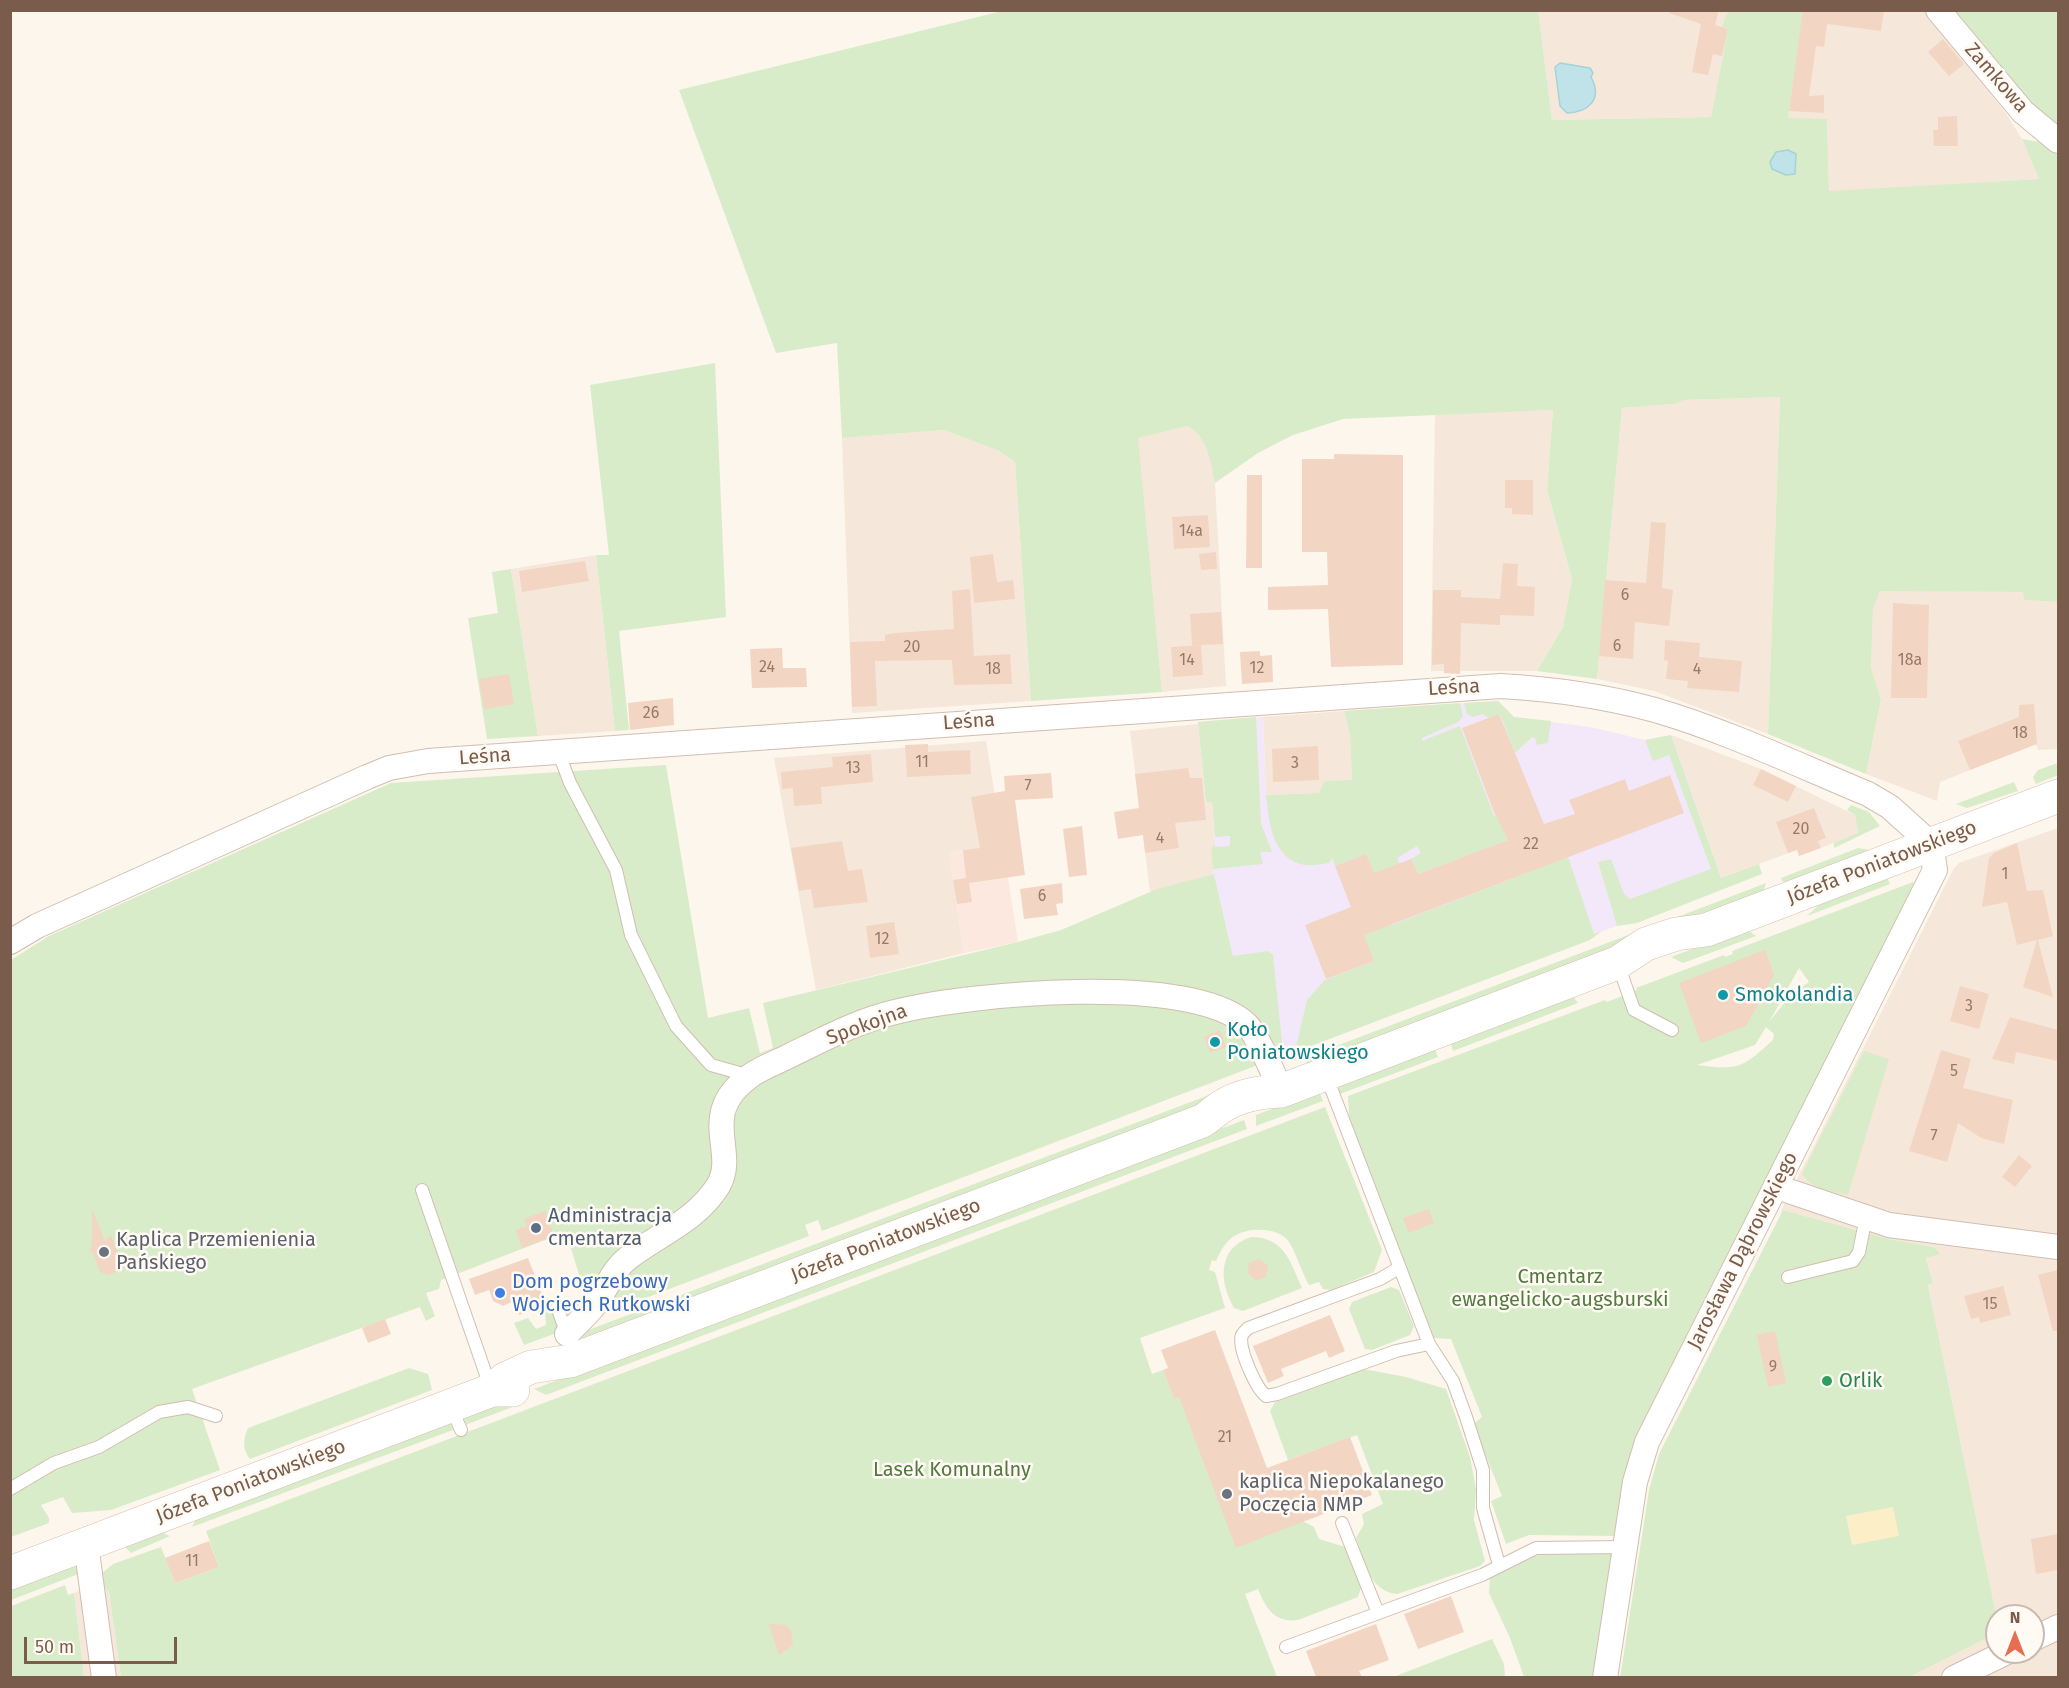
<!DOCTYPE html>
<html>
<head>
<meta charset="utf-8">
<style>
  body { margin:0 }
  #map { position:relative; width:2069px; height:1688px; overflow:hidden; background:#fdf6ec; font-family:"Fira Sans",sans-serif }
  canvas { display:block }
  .frame { position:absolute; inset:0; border:12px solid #7a5c4d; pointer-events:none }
  .north { position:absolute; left:1985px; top:1604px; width:60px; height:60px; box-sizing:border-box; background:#fffaf3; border:2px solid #cabbb1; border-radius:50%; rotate:0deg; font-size:16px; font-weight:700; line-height:24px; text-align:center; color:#7a5c4d }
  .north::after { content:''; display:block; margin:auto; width:21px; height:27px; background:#e76f51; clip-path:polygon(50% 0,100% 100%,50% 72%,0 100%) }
  .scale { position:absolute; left:24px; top:1637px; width:153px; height:27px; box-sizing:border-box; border:3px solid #7a5c4d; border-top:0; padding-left:8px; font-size:18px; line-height:21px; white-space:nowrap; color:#7a5c4d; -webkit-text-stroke:4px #fffaf3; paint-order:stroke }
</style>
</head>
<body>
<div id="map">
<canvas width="2069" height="1688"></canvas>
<div class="frame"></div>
<div class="north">N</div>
<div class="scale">50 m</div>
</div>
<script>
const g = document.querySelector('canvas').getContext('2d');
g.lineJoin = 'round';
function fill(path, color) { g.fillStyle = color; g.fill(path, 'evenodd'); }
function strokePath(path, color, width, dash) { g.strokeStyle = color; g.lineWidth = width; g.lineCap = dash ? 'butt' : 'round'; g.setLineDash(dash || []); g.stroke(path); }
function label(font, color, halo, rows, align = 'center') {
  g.font = font + ' "Fira Sans",sans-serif'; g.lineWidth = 5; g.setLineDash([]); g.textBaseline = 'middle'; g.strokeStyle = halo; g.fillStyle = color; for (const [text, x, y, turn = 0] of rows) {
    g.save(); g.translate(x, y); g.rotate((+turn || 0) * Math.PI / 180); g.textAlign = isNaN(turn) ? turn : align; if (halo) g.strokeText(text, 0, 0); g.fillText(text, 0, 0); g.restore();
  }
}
const residential = new Path2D(`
  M1538,11H1728L1723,27L1728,29L1711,117L1552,120Z
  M1804,11H1923L1932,17L2005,112L2022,139L2039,179L1829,192L1827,119H1788Z
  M1780,397L1768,734L1654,691L1597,679L1622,408L1675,404L1684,400Z
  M1553,410L1547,490L1572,579L1563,627L1537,671H1431L1435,414Z
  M1188,426L1198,432L1207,445L1215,483L1226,686L1162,692L1137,438Z
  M944,430L999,451L1015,462L1031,701L852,713L842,438Z
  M596,555L615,731L538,736L511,569Z
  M1880,590L2024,592V600L2058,602V749L2038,750L2036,744L1940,782L1937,801L1866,774L1881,701L1871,668L1873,610Z
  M1344,711L1350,735L1352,781H1324L1319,793L1266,795L1263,717Z
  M1198,724L1206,802H1212L1215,843L1211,850L1214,874L1150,892L1130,731Z
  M1671,735L1761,769L1855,815L1858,834L1799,856L1797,850L1721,878Z
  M986,741L1003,845L949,852L964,953L816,990L774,758Z
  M2058,828V1677H1910L1997,1633V1652H2033V1616H1997V1619L1928,1285L1933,1283L1926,1257L1939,1254L1929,1246L1889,1239L1783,1210L1780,1213L1954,868L1959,863Z
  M101,1578L102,1585L109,1592L121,1677H84L74,1593Z`);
const commercial = new Path2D(`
  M1003,845L1018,942L964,953L949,852Z`);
const education = new Path2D(`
  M1498,701L1514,717L1590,727L1645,740L1671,735L1724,885L1273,1056L1235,964L1214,874L1211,850L1215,843L1212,802H1206L1198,722L1263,717L1266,795L1319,793L1324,781L1352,780L1350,735L1344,711Z`);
const green = new Path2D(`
  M1538,10L1552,120L1711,117L1728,29L1722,27L1728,11H1804L1788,118L1827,119L1829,191L2039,179L2022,139L2039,142L2058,151V602L2024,600L2023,592L1880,591L1873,610L1871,668L1881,700L1866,774L1768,734L1780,397L1684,400L1675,404L1622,408L1597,679L1537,671L1563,627L1572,579L1547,490L1553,410L1343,419L1293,435L1258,453L1215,483C1210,461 1209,439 1188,426L1138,438L1162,692L1031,701L1015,462L999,451L944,430L842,438L837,343L776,353L679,90L1002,11Z
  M1947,11H2058V135Z
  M715,363L726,617L619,631L629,730L615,731L596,555H609L590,385Z
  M511,569L538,736L487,739L468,618L498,613L492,572Z
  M1498,701L1514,717L1551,721L1548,743L1537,745L1535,738L1532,737L1515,753L1500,714L1488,718L1483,714L1473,717L1467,714L1464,703Z
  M1460,703L1463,716L1458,722L1422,738V741L1460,726L1494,816L1503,812L1513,838L1418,874L1411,859L1421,853L1417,846L1397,858L1402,870L1379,888L1366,854L1335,866L1332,858L1329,863C1322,864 1312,866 1305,865C1272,860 1269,821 1266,795L1319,793L1324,781L1352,780L1350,735L1344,711Z
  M1256,717L1261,824L1272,852H1260L1263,864L1213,869L1211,850L1215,843V847L1230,846V836L1215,837L1212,802H1206L1198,722Z
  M1671,735L1721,878L1759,864L1762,874L1637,923L1617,926L1598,862L1611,859L1624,894L1630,899L1711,869L1669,755L1653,761L1645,740Z
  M2058,763V775L2036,784L2033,777L2038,770Z
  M666,765L708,1018L749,1008L760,1053L773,1048L763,1003L1018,942L1061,930L1157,889L1214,874L1233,956L1268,951L1273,955L1283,1052L1258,1065L822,1231L818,1220L805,1225L809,1236L577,1324L567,1304L586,1297L566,1232L441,1280L439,1289L426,1293L435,1316L426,1321L420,1307L192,1389L220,1470L111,1510L72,1513L63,1497L41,1505L49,1518V1523L11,1537V960L49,936L391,783Z
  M2014,782L2018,791L1967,808L1956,804Z
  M1851,805L1869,812L1880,826L1834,848V843L1858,833L1855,815L1847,810Z
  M1858,848L1874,851L1789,883L1782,881L1781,878Z
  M1568,857L1594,934L1602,931L1590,940L1298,1051L1296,1047L1307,1000L1325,980L1374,961L1356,916L1392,925Z
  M1886,876L1890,884L1807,916L1824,900Z
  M1913,882L1915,886L1645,1426L1618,1536L1529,1535L1506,1544L1491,1501L1502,1496L1473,1424L1482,1417L1451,1339L1434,1338L1350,1133L1348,1096L1605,1000L1607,1002L1637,990L1636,988L1724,955L1725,957L1733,954L1732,951ZM1799,968L1809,982L1790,996L1769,1022ZM1766,1027L1774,1034L1773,1040C1741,1069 1739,1070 1697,1065L1755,1045Z
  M1766,883L1763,894L1662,932L1667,921Z
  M1742,930L1749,931L1756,936L1683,963L1671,957Z
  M1636,932L1648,937L1310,1065L1302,1059Z
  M1573,996L1578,1003L1453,1051L1450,1041Z
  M1434,1047L1438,1057L1340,1094L1338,1091L1341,1083Z
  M1864,1051L1889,1059L1848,1195C1832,1191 1811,1189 1802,1174Z
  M1225,1089L1232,1095L586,1341L578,1334Z
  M1319,1091L1323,1101L1256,1126V1115Z
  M1325,1107L1382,1250L1374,1272L1331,1290L1323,1289L1319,1282L1309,1285C1301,1271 1297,1255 1289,1242C1279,1227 1250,1227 1236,1235C1226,1240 1220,1252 1216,1261L1212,1260L1209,1270L1215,1272L1225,1308L1140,1338L1152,1374L1163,1370L1174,1398L1179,1397L1297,1518L1314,1527L1319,1539L1345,1547L1361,1588L1358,1597L1298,1620C1275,1623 1266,1609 1258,1589L1245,1594L1277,1677H121L109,1592L102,1585L101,1574L113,1564L161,1547L175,1583L219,1567L206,1531Z
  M1244,1120L1247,1129L546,1395L534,1389Z
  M1783,1210L1889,1239L1929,1246L1935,1248L1940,1254L1926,1258L1933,1283L1928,1285L1997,1619V1633L1910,1677L1620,1678L1649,1490L1659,1454Z
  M1251,1237C1284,1237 1290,1261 1302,1288L1243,1311L1234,1308C1219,1282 1217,1248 1251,1237Z
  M1391,1287L1399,1290L1414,1326L1410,1335L1372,1350L1365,1349L1349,1309L1352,1302Z
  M554,1309L562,1331L524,1345L514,1323L528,1318L536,1329L546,1325L545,1312Z
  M409,1368L428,1374L432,1390L250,1459C242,1449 243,1439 248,1428Z
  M1363,1369L1406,1377L1446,1389L1470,1457L1476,1489L1474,1520L1485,1561L1480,1566L1397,1594C1369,1591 1365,1562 1356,1538L1364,1524L1362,1514L1383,1504L1357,1435L1288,1460L1270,1411L1275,1402Z
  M517,1396L518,1405L465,1425L464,1417Z
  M450,1423L453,1430L192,1527L197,1517Z
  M159,1531L170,1536L131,1553L123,1545Z
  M1558,1552L1615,1554L1596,1677H1524L1510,1638L1489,1593L1490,1577L1534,1556Z
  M74,1566L81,1573L11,1600V1587Z
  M65,1585L68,1595L74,1593L84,1677L19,1678L11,1675V1606Z
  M1492,1639L1504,1664L1505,1677H1393Z`);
const sand = new Path2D(`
  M1893,1507L1899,1536L1852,1545L1846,1516Z`);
const water = new Path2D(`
  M1560,63L1590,68L1593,73L1591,77C1603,99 1589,112 1567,113L1560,106L1555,67Z
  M1788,150L1796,154L1795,174L1786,175L1772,169L1770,162L1776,152Z`);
const building = new Path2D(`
  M1669,10H1719L1715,25L1728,29L1722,56L1713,54L1708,75L1692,72L1701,24L1669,13Z
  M1803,10H1884L1881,31L1827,24L1824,47L1816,46L1809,96L1824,95V113L1789,111Z
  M1943,39L1964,64L1949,76L1928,52Z
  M1957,116L1958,146H1934L1933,130H1938V117Z
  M1334,454L1403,455V665L1331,667L1328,609L1268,610V587L1328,585L1327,552H1302V459H1334Z
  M1247,475H1262V568H1246Z
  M1505,480H1533V515L1512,514V508H1505Z
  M1208,515L1210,547L1174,549L1172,517Z
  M1651,522L1666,523L1662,588L1673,590L1669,626L1635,622L1633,659L1599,656L1605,580L1646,583Z
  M1216,552L1217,569L1201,570L1199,554Z
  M993,554L997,582L1013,580L1015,599L974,603L970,557Z
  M585,561L589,581L522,592L519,571Z
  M1503,563L1518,564L1517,586L1535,587L1534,616L1500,615V625L1461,623L1460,674L1444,673V664L1432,665L1433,590H1461V597L1500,599Z
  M970,589L974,656L1010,654L1012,684L954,685L952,660L875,661L877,706L852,707L850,642L885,641V635L895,633L954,629L952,591Z
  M1893,603L1929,605L1927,698H1891Z
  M1221,612L1223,644L1201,645L1203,675L1173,677L1171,647L1199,645H1192L1190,614Z
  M1665,640L1700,643L1699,657L1742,661L1739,692L1687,688L1688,681L1666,679L1668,661L1664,660Z
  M782,648L783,668H806L807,687L752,688L750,649Z
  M1260,651V656L1272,655L1273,682L1242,684L1240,652Z
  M509,674L514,704L484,709L479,679Z
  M673,698L674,725L630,730L628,703Z
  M2034,704L2037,744L1970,770L1958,741L2019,717V705Z
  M1499,714L1544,824L1575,814L1569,800L1625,779L1629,791L1670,775L1684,813L1364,935L1374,961L1326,979L1305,925L1351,907L1335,866L1366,854L1374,873L1411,859L1418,874L1508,840L1494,812L1462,728Z
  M928,744V752L970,750L971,774L907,777L905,745Z
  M1318,746L1319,780L1273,782L1272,749Z
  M871,754L873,782L821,787L822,804L794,806L793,788L782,789L781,772L833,767L832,757Z
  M1188,768L1190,778H1202L1206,820L1175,823L1179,848L1145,853L1143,835L1118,839L1114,812L1139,808L1135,774Z
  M1761,769L1796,786L1788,802L1753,785Z
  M1051,773L1053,798L1015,800L1025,875L969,883L972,902L957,904L953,880L966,878L963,850L980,848L971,797L1005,791L1004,776Z
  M1814,808L1826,838L1818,841L1821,848L1799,856L1797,850L1788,853L1776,822Z
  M1082,826L1087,875L1069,877L1063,829Z
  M842,841L848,871L862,869L868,902L814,908L811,889L799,891L791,848Z
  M2017,843L2027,891L2043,890L2053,936L2038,940L2053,997L2023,987L2037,940L2017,945L2007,902L1982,907L1989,858L1994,853Z
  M1062,883L1063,903L1056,904L1058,915L1024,919L1020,889Z
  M894,922L899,954L870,958L866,926Z
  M1765,950L1774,975L1746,1026L1701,1043L1679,983Z
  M1960,986L1989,994L1979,1029L1950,1021Z
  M2010,1017L2058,1030V1061L2016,1052L2014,1064L1992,1059Z
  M1220,1030L1226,1047L1210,1053L1204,1037Z
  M1941,1050L1971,1059L1963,1088L2013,1100L2004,1144L1981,1138L1958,1123L1947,1162L1909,1151Z
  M2019,1155L2032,1166L2015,1187L2002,1177Z
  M92,1209L105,1241L111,1235L124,1269L108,1275L100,1272L93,1253L89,1251L92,1245Z
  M1429,1209L1434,1223L1409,1233L1403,1218Z
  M545,1211L554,1236L522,1248L516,1230L527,1226L524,1219Z
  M528,1258L546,1305L519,1315L514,1301L503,1306L493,1301L489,1290L475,1295L469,1279Z
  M1259,1259L1268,1266L1266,1277L1256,1281L1248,1273L1249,1263Z
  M2058,1270V1331H2053L2038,1275Z
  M2003,1286L2011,1315L1980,1323L1979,1317L1971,1319L1964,1296Z
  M1330,1315L1345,1351L1329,1358L1326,1351L1281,1369L1284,1376L1268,1383L1253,1346Z
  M385,1319L391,1334L368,1343L362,1328Z
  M1215,1330L1267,1468L1350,1437L1372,1495L1236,1548L1179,1397L1174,1399L1163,1370L1168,1368L1161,1350Z
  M1775,1331L1786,1383L1768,1387L1757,1335Z
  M2058,1534V1570L2036,1574L2031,1539Z
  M209,1541L219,1567L175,1583L165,1558Z
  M1451,1596L1464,1632L1418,1649L1404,1614Z
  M769,1624L786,1625L791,1630L793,1645L779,1655Z
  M1376,1624L1389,1660L1359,1671L1362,1677H1316L1306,1651Z`);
const lane = new Path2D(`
  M558,751L570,783L616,870L631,935L676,1026L711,1065L750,1076
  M1618,964L1634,1010L1672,1030
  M1326,1075L1429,1344L1453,1381L1466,1417L1483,1470V1508L1499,1565
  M422,1190L491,1389
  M1399,1268L1380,1279L1248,1328C1246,1330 1244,1332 1242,1335C1237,1347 1256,1388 1266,1396L1277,1394L1396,1351L1429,1344
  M1788,1277L1853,1261L1859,1252L1866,1217
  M557,1307L568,1337
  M451,1407L461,1430
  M10,1489L54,1463L99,1447L159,1412L188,1407L216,1416
  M1342,1523L1378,1613
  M1286,1647L1482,1575L1536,1548L1625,1547`);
const street = new Path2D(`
  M1938,10L2023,112L2058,141
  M10,942L37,926L367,777L389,768L428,761L1501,686C1553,689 1604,696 1655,710C1727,731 1798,765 1868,794L1890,807L1931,844L1935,870L1647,1442L1635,1482L1605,1678
  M1777,1187L1889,1225L2058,1247
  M567,1334C575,1325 585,1317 593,1307C606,1292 611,1271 628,1258C659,1234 696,1221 718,1186C739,1151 696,1115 750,1076C761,1068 775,1063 787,1057C822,1040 857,1021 895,1012C965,994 1193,972 1247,1025C1258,1036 1274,1075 1281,1091
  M86,1544L104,1678
  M2033,1639L2058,1627
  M1954,1678L2007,1652`);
const secondary = new Path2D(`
  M492,1390L505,1379L531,1367L570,1361L1202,1121C1209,1117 1215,1111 1221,1107C1240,1095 1260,1092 1281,1091L1617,963L1646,944L1676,934L1706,930L2058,796
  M10,1573L492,1390H513`);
const markers = [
  [1723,995,6,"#0f9aa8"],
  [1215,1042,6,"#0f9aa8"],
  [536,1228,6,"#5c6f8a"],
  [104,1252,6,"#6b7280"],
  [500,1293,6,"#3f7fe0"],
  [1827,1381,6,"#2e9e5b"],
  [1227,1494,6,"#6b7280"]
];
const numberNames = [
  ["14a",1191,532],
  ["6",1625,596],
  ["6",1617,647],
  ["20",912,648],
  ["14",1187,661],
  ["18a",1910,661],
  ["24",767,668],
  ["12",1257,669],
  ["18",993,670],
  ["4",1697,670],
  ["26",651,714],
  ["18",2020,734],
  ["11",922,763],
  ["3",1295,764],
  ["13",853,769],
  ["7",1028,787],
  ["20",1801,830],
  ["4",1160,839],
  ["22",1531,845],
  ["1",2005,875],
  ["6",1042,897],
  ["12",882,940],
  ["3",1969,1007],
  ["5",1954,1072],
  ["7",1934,1137],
  ["15",1990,1305],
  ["9",1773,1368],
  ["21",1225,1438],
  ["11",192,1562]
];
const streetNames = [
  ["Zamkowa",1996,78,49],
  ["Leśna",1454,688,-3],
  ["Leśna",969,722,-4],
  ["Leśna",485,757,-4],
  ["Józefa Poniatowskiego",1882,863,-21],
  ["Spokojna",867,1025,-20],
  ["Józefa Poniatowskiego",886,1241,-21],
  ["Jarosława Dąbrowskiego",1743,1251,-63],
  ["Józefa Poniatowskiego",251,1482,-21]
];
const cultureNames = [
  ["Smokolandia",1735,995],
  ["Koło",1227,1030],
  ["Poniatowskiego",1227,1053]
];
const serviceNames = [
  ["Administracja",548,1216],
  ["cmentarza",548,1239]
];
const worshipNames = [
  ["Kaplica Przemienienia",116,1240],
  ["Pańskiego",116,1263],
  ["kaplica Niepokalanego",1239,1482],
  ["Poczęcia NMP",1239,1505]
];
const parkNames = [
  ["Cmentarz",1560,1277],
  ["ewangelicko-augsburski",1560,1300],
  ["Lasek Komunalny",952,1470]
];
const shopNames = [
  ["Dom pogrzebowy",512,1282],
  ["Wojciech Rutkowski",512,1305]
];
const leisureNames = [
  ["Orlik",1839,1381]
];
fill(residential, '#f5e8da');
fill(commercial, '#fde8e0');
fill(education, '#f3e8fa');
fill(green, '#d8ecc9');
fill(sand, '#fcefc7');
fill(water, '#bfe3e8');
strokePath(water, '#a5d3da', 1.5);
fill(building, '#f3d5c3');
strokePath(lane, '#d1beb0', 14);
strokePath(street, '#d1beb0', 26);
strokePath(secondary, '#d6c0b0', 34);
strokePath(lane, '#fff', 12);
strokePath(street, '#fff', 24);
strokePath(secondary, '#fff', 33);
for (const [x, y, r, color] of markers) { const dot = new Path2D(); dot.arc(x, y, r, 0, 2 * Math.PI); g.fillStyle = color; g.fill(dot); strokePath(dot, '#fffaf3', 2); }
label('16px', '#987a6a', null, numberNames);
label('20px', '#7a5c4d', '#fffaf3', streetNames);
label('20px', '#0d838f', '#fffaf3', cultureNames, 'left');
label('20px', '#4e5e75', '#fffaf3', serviceNames, 'left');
label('20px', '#5b616d', '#fffaf3', worshipNames, 'left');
label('20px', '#537a41', '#fffaf3', parkNames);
label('20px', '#366cbe', '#fffaf3', shopNames, 'left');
label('20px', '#27864d', '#fffaf3', leisureNames, 'left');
</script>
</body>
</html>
